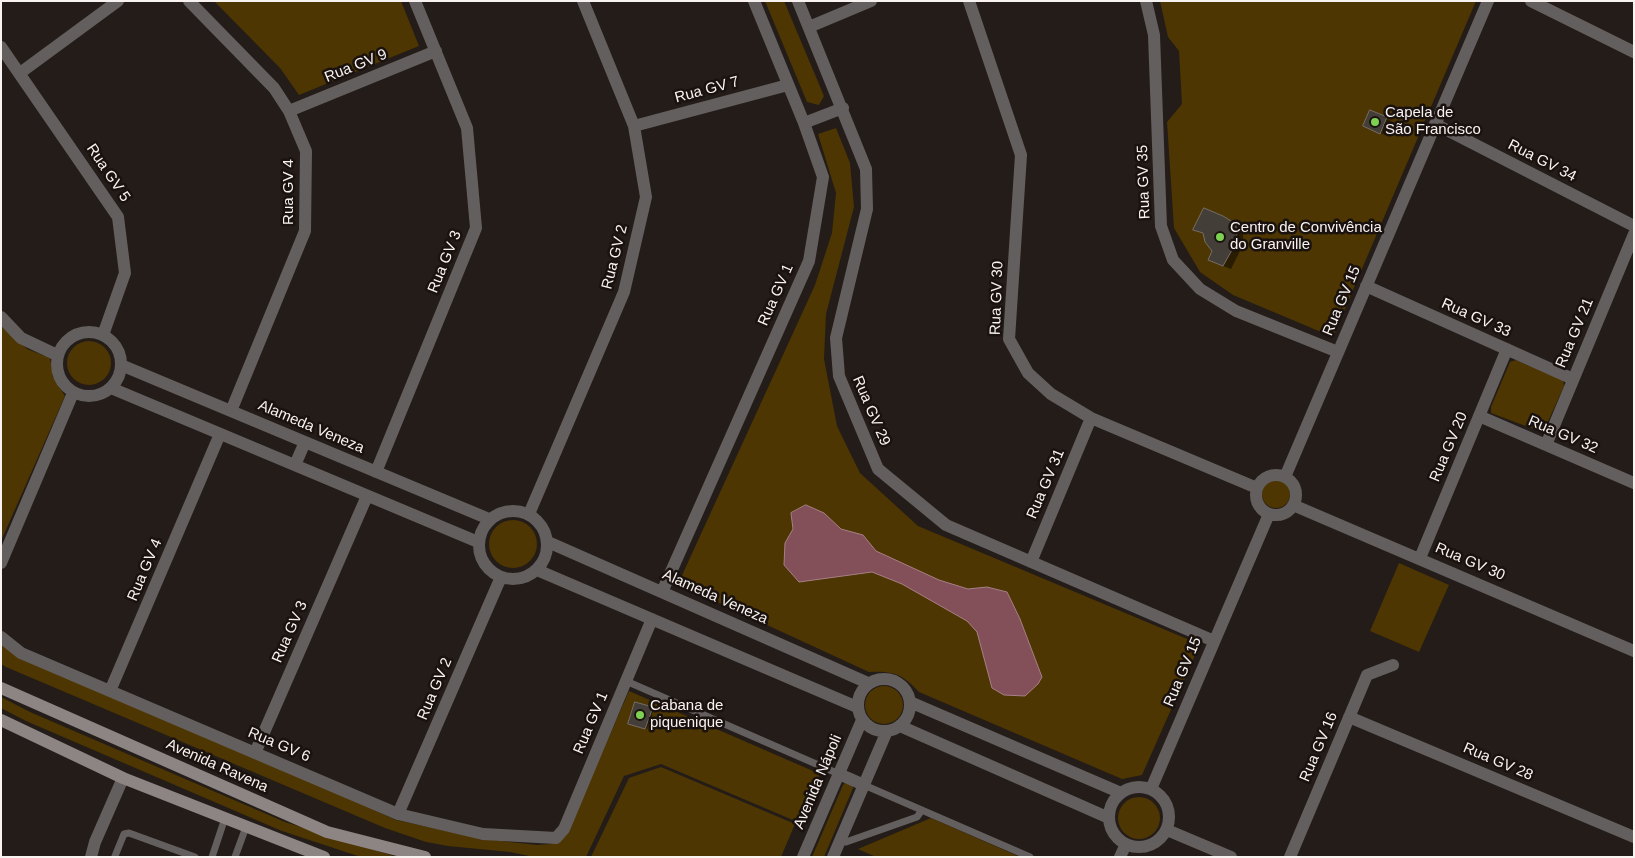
<!DOCTYPE html>
<html>
<head>
<meta charset="utf-8">
<style>
  body { margin:0 }
  #map { position:relative; width:1635px; height:858px; overflow:hidden; background:#231c18; font-family:Arial,sans-serif }
  canvas { display:block }
  .frame { position:absolute; inset:0; border:2px solid #f8f3f0; pointer-events:none }
</style>
</head>
<body>
<div id="map">
<canvas width="1635" height="858"></canvas>
<div class="frame"></div>
</div>
<script>
const g = document.querySelector('canvas').getContext('2d');
g.lineJoin = 'round';
function fill(path, color) { g.fillStyle = color; g.fill(path, 'evenodd'); }
function strokePath(path, color, width, dash) { g.strokeStyle = color; g.lineWidth = width; g.lineCap = dash ? 'butt' : 'round'; g.setLineDash(dash || []); g.stroke(path); }
function label(font, color, halo, rows, align = 'center') {
  g.font = font + ' Arial,sans-serif'; g.lineWidth = 5; g.setLineDash([]); g.textBaseline = 'middle'; g.strokeStyle = halo; g.fillStyle = color; for (const [text, x, y, turn = 0] of rows) {
    g.save(); g.translate(x, y); g.rotate((+turn || 0) * Math.PI / 180); g.textAlign = isNaN(turn) ? turn : align; if (halo) g.strokeText(text, 0, 0); g.fillText(text, 0, 0); g.restore();
  }
}
const green = new Path2D(`
  M214,1H401L419,46L299,95L280,68Z
  M765,1H784L824,96L819,105L807,102Z
  M1160,1H1476L1333,337L1233,295L1200,272L1174,228L1167,122L1182,104L1179,51L1168,37Z
  M836,128L850,163L854,207L826,314L824,359L837,426L860,473L918,526L1192,641L1196,653L1142,775L1122,779L919,692C902,674 894,671 869,672L678,584L815,285L832,233L836,193L818,134Z
  M1,326L27,349L50,358L53,377L65,396L1,541Z
  M67 363a22 22 0 1 1 44 0a22 22 0 1 1-44 0Z
  M1516,360L1563,380L1564,386L1546,426L1539,431L1491,413V407L1510,362Z
  M1262 494a14 14 0 1 1 28 0a14 14 0 1 1-28 0Z
  M489 544a24 24 0 1 1 48 0a24 24 0 1 1-48 0Z
  M1399,563L1449,585L1419,652L1370,631Z
  M1,643L396,820L483,839L537,845L551,844L566,836L629,691L820,774L800,823L661,764L624,776L586,857H534L510,852L448,846L426,842L385,828L6,667L1,664Z
  M865 705a19 19 0 1 1 38 0a19 19 0 1 1-38 0Z
  M1,697L30,712L285,822L397,857H361L282,831L26,721L1,708Z
  M661,767L795,824L781,857H591L629,778Z
  M846,782L852,785L853,788L824,857H812L843,785Z
  M1118 818a21 21 0 1 1 42 0a21 21 0 1 1-42 0Z
  M931,818L1020,857H876L858,849Z`);
const water = new Path2D(`
  M806,505L824,513L841,529L863,535L876,551L939,580L968,589L987,587L1007,592L1020,619L1042,677L1038,684L1025,696L1004,695L992,688L977,632L967,621L902,584L872,572L799,582L784,565L785,543L793,529L791,513Z`);
const shadow = new Path2D(`
  M1371,112L1391,121L1385,135L1369,128Z
  M1230,221L1243,229V245L1231,269L1216,263L1213,250L1204,234L1195,229Z
  M652,708L654,709L647,729L632,724Z`);
const building = new Path2D(`
  M1370,110L1387,117L1380,134L1363,126Z
  M1204,208L1223,216L1236,224L1237,241L1223,266L1208,260L1212,251L1205,242L1203,233L1193,230Z
  M635,702L653,707L645,729L628,724Z`);
const lane = new Path2D(`
  M626,681L839,774
  M864,785L1030,857
  M839,841L846,842L917,817L922,810
  M115,856L124,834L129,833L195,857
  M212,857L225,818
  M235,857L246,827`);
const street = new Path2D(`
  M189,1L274,88L289,111L306,151L305,231L231,411
  M798,1L866,169L867,209L836,338L839,376L878,469L946,525L1214,641
  M969,1L1021,155L1009,339L1028,373L1051,394L1091,418L1257,488
  M1146,1L1154,35L1161,226L1173,260L1200,289L1236,311L1338,352
  M1531,1L1634,52
  M809,27L871,1
  M1,47L118,217L125,273L103,335
  M20,73L118,1
  M289,111L436,51
  M804,123L843,108
  M1435,124L1634,226
  M634,126L788,85
  M1366,286L1573,379
  M1,317L21,338L57,355
  M57 364a32 32 0 1 1 64 0a32 32 0 1 1-64 0Z
  M121,365L489,519
  M111,388L478,542
  M1479,416L1634,483
  M1546,445L1634,234
  M295,465L305,442
  M376,472L476,228L467,128L415,1
  M1256 495a20 20 0 1 1 40 0a20 20 0 1 1-40 0Z
  M1285,477L1488,1
  M1293,505L1634,651
  M479 545a34 34 0 1 1 68 0a34 34 0 1 1-68 0Z
  M529,514L624,292L646,197L634,126L583,1
  M548,542L868,683
  M1420,558L1507,349
  M1031,562L1091,418
  M1,563L73,393
  M537,570L857,707
  M662,592L809,261L823,177L804,123L754,1
  M1,637L21,653L398,814L483,834L556,838L564,829L652,619
  M858 705a26 26 0 1 1 52 0a26 26 0 1 1-52 0Z
  M110,691L220,434
  M910,702L1121,793
  M1349,717L1634,837
  M900,726L1109,818
  M255,753L367,496
  M839,774L864,785
  M1109 817a30 30 0 1 1 60 0a30 30 0 1 1-60 0Z
  M1151,789L1269,514
  M398,814L501,577
  M1167,830L1231,857
  M91,857L95,842L123,778
  M803,857L862,720
  M833,857L887,731
  M1120,857L1126,844
  M1290,857L1367,675L1393,665`);
const secondary = new Path2D(`
  M1,688L327,832L425,857
  M1,720L123,778L324,857`);
const markers = [
  [1375,122,5,"#7ed053"],
  [1220,237,5,"#7ed053"],
  [640,715,5,"#7ed053"]
];
const streetNames = [
  ["Rua GV 9",356,66,-22],
  ["Rua GV 7",707,90,-15],
  ["Rua GV 34",1542,161,27],
  ["Rua GV 5",108,173,56],
  ["Rua GV 35",1144,182,-92],
  ["Rua GV 4",289,192,-90],
  ["Rua GV 2",615,257,-76],
  ["Rua GV 3",445,262,-68],
  ["Rua GV 1",776,295,-66],
  ["Rua GV 30",997,298,-88],
  ["Rua GV 15",1342,301,-67],
  ["Rua GV 33",1476,318,24],
  ["Rua GV 21",1575,333,-67],
  ["Rua GV 29",871,411,67],
  ["Alameda Veneza",311,427,23],
  ["Rua GV 32",1563,435,23],
  ["Rua GV 20",1449,447,-67],
  ["Rua GV 31",1046,484,-67],
  ["Rua GV 30",1470,562,23],
  ["Rua GV 4",145,570,-67],
  ["Alameda Veneza",715,597,24],
  ["Rua GV 3",290,632,-66],
  ["Rua GV 15",1183,672,-67],
  ["Rua GV 2",435,689,-67],
  ["Rua GV 1",591,723,-67],
  ["Rua GV 6",279,745,23],
  ["Rua GV 16",1319,747,-67],
  ["Rua GV 28",1498,762,23],
  ["Avenida Ravena",217,766,24],
  ["Avenida Nápoli",818,782,-67]
];
const poiNames = [
  ["Capela de",1385,113],
  ["São Francisco",1385,130],
  ["Centro de Convivência",1230,228],
  ["do Granville",1230,245],
  ["Cabana de",650,706],
  ["piquenique",650,723]
];
fill(green, '#4d3601');
fill(water, '#834f58');
strokePath(water, '#a68086', 1);
fill(shadow, '#0007');
fill(building, '#443e38');
strokePath(building, '#756d67', 1);
strokePath(lane, '#645f5f', 7);
strokePath(street, '#645f5f', 12);
strokePath(secondary, '#8c8584', 12);
for (const [x, y, r, color] of markers) { const dot = new Path2D(); dot.arc(x, y, r, 0, 2 * Math.PI); g.fillStyle = color; g.fill(dot); strokePath(dot, '#1a120f', 2); }
label('15px', '#f8f3f0', '#1a120f', streetNames);
label('15px', '#f8f3f0', '#1a120f', poiNames, 'left');
</script>
</body>
</html>
